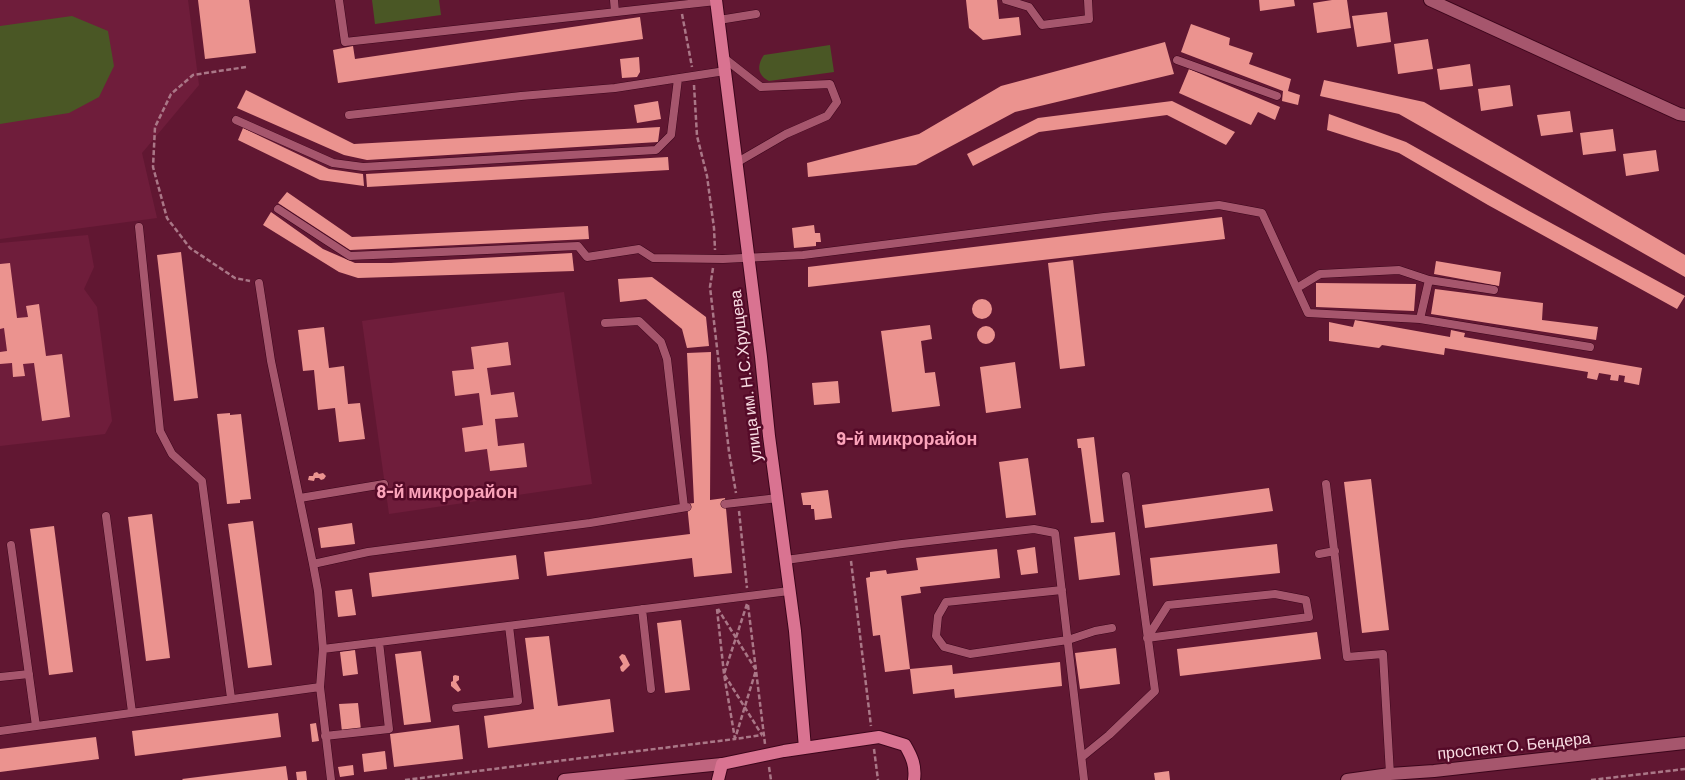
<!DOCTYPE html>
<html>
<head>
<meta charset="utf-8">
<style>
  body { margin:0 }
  canvas { display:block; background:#611732 }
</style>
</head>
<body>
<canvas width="1685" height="780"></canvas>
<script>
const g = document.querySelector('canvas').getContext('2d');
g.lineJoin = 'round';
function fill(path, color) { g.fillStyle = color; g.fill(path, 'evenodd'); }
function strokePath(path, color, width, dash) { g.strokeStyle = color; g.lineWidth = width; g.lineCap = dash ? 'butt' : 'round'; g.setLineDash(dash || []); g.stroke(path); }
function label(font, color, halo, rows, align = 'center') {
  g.font = font + ' Barlow,sans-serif'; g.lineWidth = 5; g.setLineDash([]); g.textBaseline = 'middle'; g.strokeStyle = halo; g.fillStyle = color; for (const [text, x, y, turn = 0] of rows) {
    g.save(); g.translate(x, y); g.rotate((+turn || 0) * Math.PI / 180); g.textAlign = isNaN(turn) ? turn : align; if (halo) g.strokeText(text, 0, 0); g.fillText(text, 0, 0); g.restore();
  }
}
const built = new Path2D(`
  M0,0H188L199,85L142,153L157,218L0,239Z
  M88,235L94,267L84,289L97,307L112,421L105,434L0,446V243Z
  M564,292L592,484L389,514L362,321Z`);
const green = new Path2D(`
  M372,0H439L441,15L375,24Z
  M72,16L108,31L114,66L99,97L69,113L0,124V26Z
  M830,45L834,72L769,81C757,75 757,65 764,55Z`);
const building = new Path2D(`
  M198,0H249L256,53L205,59Z
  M966,0H997L999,19L1019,17L1021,35L983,40L969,28Z
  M1259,0H1294L1295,6L1260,11Z
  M1332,0H1347L1351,28L1317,33L1313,3Z
  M1387,12L1391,42L1357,47L1352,16Z
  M640,17L643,39L338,83L333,50L353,46L355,59Z
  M1191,24L1230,38L1229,45L1253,53L1249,64L1291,79L1288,91L1300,95L1298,105L1282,101L1283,91L1181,52Z
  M1428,39L1433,69L1398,74L1394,44Z
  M1165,42L1174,74L1015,112L916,165L808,177L807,163L919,134L1001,86Z
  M639,57L640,72L637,77L622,78L620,59Z
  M1470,64L1473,86L1440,90L1437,69Z
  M1189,69L1280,107L1275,120L1258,112L1251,125L1179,93Z
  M1324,80L1424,102L1685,255V277L1399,114L1320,96Z
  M1510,85L1513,106L1481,111L1478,89Z
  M246,90L354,144L660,127L658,142L367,160L344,155L237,108Z
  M658,101L661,119L637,123L634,105Z
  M1172,101L1235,132L1226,145L1167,115L1039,132L973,166L967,154L1038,118Z
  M1570,111L1573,132L1541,136L1537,115Z
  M1329,114L1406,142L1529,211L1685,296L1677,309L1488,205L1399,153L1327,130Z
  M243,128L329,169L363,174L364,186L320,180L238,140Z
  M1613,129L1616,151L1583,155L1580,133Z
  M1656,150L1659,171L1626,176L1623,154Z
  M668,157L669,170L367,187L366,174Z
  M287,192L352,237L588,226L589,239L350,250L278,203Z
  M271,212L323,249L355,263H391L572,253L574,271L358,278L339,272L263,225Z
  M1222,217L1225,239L808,287V267Z
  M814,225L815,233H820L821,242H816V246L794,248L792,228Z
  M181,252L198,398L174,401L157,255Z
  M1073,260L1085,366L1060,369L1048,263Z
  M1436,261L1501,272L1499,286L1434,274Z
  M10,263L17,318L28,317L26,306L39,304L46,356L62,354L70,417L42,421L34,363L23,364L25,376L13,377L12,363L0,364V352L7,351L4,328L0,329V264Z
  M652,277L706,317L709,346L687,348L682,329L646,299L620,302L618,279Z
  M1316,283L1416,284L1414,311L1316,307Z
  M1435,289L1543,303L1542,320L1598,327L1596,340L1431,314Z
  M972 309a10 10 0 1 1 20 0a10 10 0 1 1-20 0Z
  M1355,320L1450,337L1451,330L1465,333L1464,337L1642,368L1639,385L1624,382L1625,376L1619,375L1618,381L1610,380L1611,375L1599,373L1597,380L1587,378L1588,372L1445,348L1444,355L1382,345L1379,348L1329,341V322L1353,327Z
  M930,325L932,339L921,341L925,373L935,372L940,406L892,412L881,331Z
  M977 335a9 9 0 1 1 18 0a9 9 0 1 1-18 0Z
  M324,327L329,368L344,366L348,404L360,403L365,439L339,442L335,408L318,410L314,370L303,371L298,330Z
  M508,342L511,365L487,368L491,395L514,392L518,417L495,419L498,446L524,443L527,467L490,471L487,449L465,452L462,428L483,425L479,393L455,396L452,371L474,369L471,347Z
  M711,352L710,500L725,498L732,573L694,577L692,558L547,576L544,552L690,534L687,504L694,503L687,353Z
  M1015,362L1021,408L986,413L980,367Z
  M838,381L840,403L814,405L812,383Z
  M230,413V415L241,414L251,499L240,500V503L227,504L217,414Z
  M1094,437L1104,522L1091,523L1081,448H1078L1077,439Z
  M1028,458L1036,515L1006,518L999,462Z
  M317,472L319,474L323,473L326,476L324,479L321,480L319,478H315L314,481L308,480L309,476H313L314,473Z
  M1371,479L1389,630L1362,633L1344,482Z
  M1269,488L1273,511L1145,528L1142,505Z
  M828,490L832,518L815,520L814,509H811V505H803L801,493Z
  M152,514L170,658L146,661L128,517Z
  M253,521L272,665L248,668L228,524Z
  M352,523L355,544L321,548L318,528Z
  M54,526L73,672L49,675L30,529Z
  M1115,532L1120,575L1079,580L1074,537Z
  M1277,544L1280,573L1153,586L1150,558Z
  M1035,547L1038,573L1021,575L1017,550Z
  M997,549L1000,578L920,587L921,593L901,596L910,669L885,672L880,635L873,636L866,578L870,577V572L886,570L887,574L918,570L916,558Z
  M516,555L519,579L372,597L369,573Z
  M352,589L356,615L338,617L335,591Z
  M681,620L690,690L665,693L657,623Z
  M1317,632L1321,659L1180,676L1177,649Z
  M549,636L558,706L610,699L614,732L488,748L484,716L534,709L525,638Z
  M1116,648L1120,684L1080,689L1075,653Z
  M355,650L358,674L343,676L340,652Z
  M421,651L431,722L404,725L395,654Z
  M622,654L625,655L630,665L623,672L621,671L620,667L623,664L619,657Z
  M1060,662L1062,686L955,698L954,689L913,694L910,669L952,665L953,674Z
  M455,675L459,676V680L456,682L461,690L458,692L451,686V682L453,681V676Z
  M358,703L361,730L342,732L339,704Z
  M278,713L281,737L135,756L132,731Z
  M316,723L319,741L312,742L310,724Z
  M459,725L463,759L394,767L390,734Z
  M96,737L99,759L0,772V749Z
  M385,751L387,769L364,772L362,754Z
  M353,765L354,775L340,777L338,767Z
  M286,766L288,780H183L182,779Z
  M306,771L307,780H297L296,772Z
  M1169,771L1170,780H1155L1154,773Z`);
const path = new Path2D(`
  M682,14L692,67
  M246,67L193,75L171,94L155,127L153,167L167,218L190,248L235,278L250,281
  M694,85L697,136L707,176L714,228L715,250
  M713,268L710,287L729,452L736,493
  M739,511L747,588
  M851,561L871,726
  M747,604L724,674L762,735
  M748,605L765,744
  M717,609L724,674L735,739L762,735
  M874,749L878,780
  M769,767L771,780
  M405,780L735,739L756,670L718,609
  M1591,780L1685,769`);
const service = new Path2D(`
  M339,0L345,42L716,1
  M614,0L615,12
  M1006,0L1029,7L1042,25L1089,19L1088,0
  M719,20L756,14
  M724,58L761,87L830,84L837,102L827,116L786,134L736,163
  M1177,60L1277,96
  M349,115L521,96L615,88L725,71
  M236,120L333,163L363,167L656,150L671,135L678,79
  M278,209L350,256L578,246L587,257L639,249L653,258L723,259L803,255L1104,217L1219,205L1262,213L1308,313L1420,319L1590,347
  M139,227L160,431L172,454L202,481L231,698
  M259,283L271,361L313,564
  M1297,288L1320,274L1399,270L1429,280
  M1420,319L1429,280L1494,290
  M605,323L639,321L661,342L667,359L684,507
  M1326,484L1347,657L1383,654L1390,774
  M300,498L384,484
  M725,504L778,498
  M106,516L132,712
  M11,545L36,726
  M1319,554L1335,551
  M786,560L902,544L1034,529L1055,533L1084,780
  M1062,590L946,602L938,616L936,636L944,647L970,654L1068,640L1095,631L1112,628
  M1275,594L1306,600L1309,617L1147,638L1168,605Z
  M642,609L651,689
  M323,649L789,591
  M0,677L29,674
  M456,708L518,701L509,626
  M0,731L320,687
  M325,736L389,729L379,642
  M1082,757L1109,735L1155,691L1126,476
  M331,780L320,687L323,649L318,591L313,564L368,552L590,523L687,507`);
const minor = new Path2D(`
  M1430,0L1679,114L1685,115
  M1347,780L1390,774L1434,771L1685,743`);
const secondary = new Path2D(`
  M564,780L722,764`);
const primary = new Path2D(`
  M716,0L761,357L769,436L795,631L805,748
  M718,780L722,764L784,751L879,737L905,745C912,757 916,766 914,780`);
const streetNames = [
  ["улица им. Н.С.Хрущева",746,376,-97],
  ["проспект О. Бендера",1514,746,-6]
];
const neighbourhoodNames = [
  ["9-й микрорайон",907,439],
  ["8-й микрорайон",447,492]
];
fill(built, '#6f1d3b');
fill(green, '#4a5725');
fill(building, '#eb938f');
strokePath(service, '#3c051b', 9);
strokePath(minor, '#3c051b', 14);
strokePath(secondary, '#3c051b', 14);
strokePath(primary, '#3c051b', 14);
strokePath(path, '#aa7787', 2.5, [5, 2.5]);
strokePath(service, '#a6566d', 8);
strokePath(minor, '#a6566d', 12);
strokePath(secondary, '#c0657f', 12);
strokePath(primary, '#d97391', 12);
label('16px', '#f9dde3', '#550a28', streetNames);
label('bold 18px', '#fba3ba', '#550a28', neighbourhoodNames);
</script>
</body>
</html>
